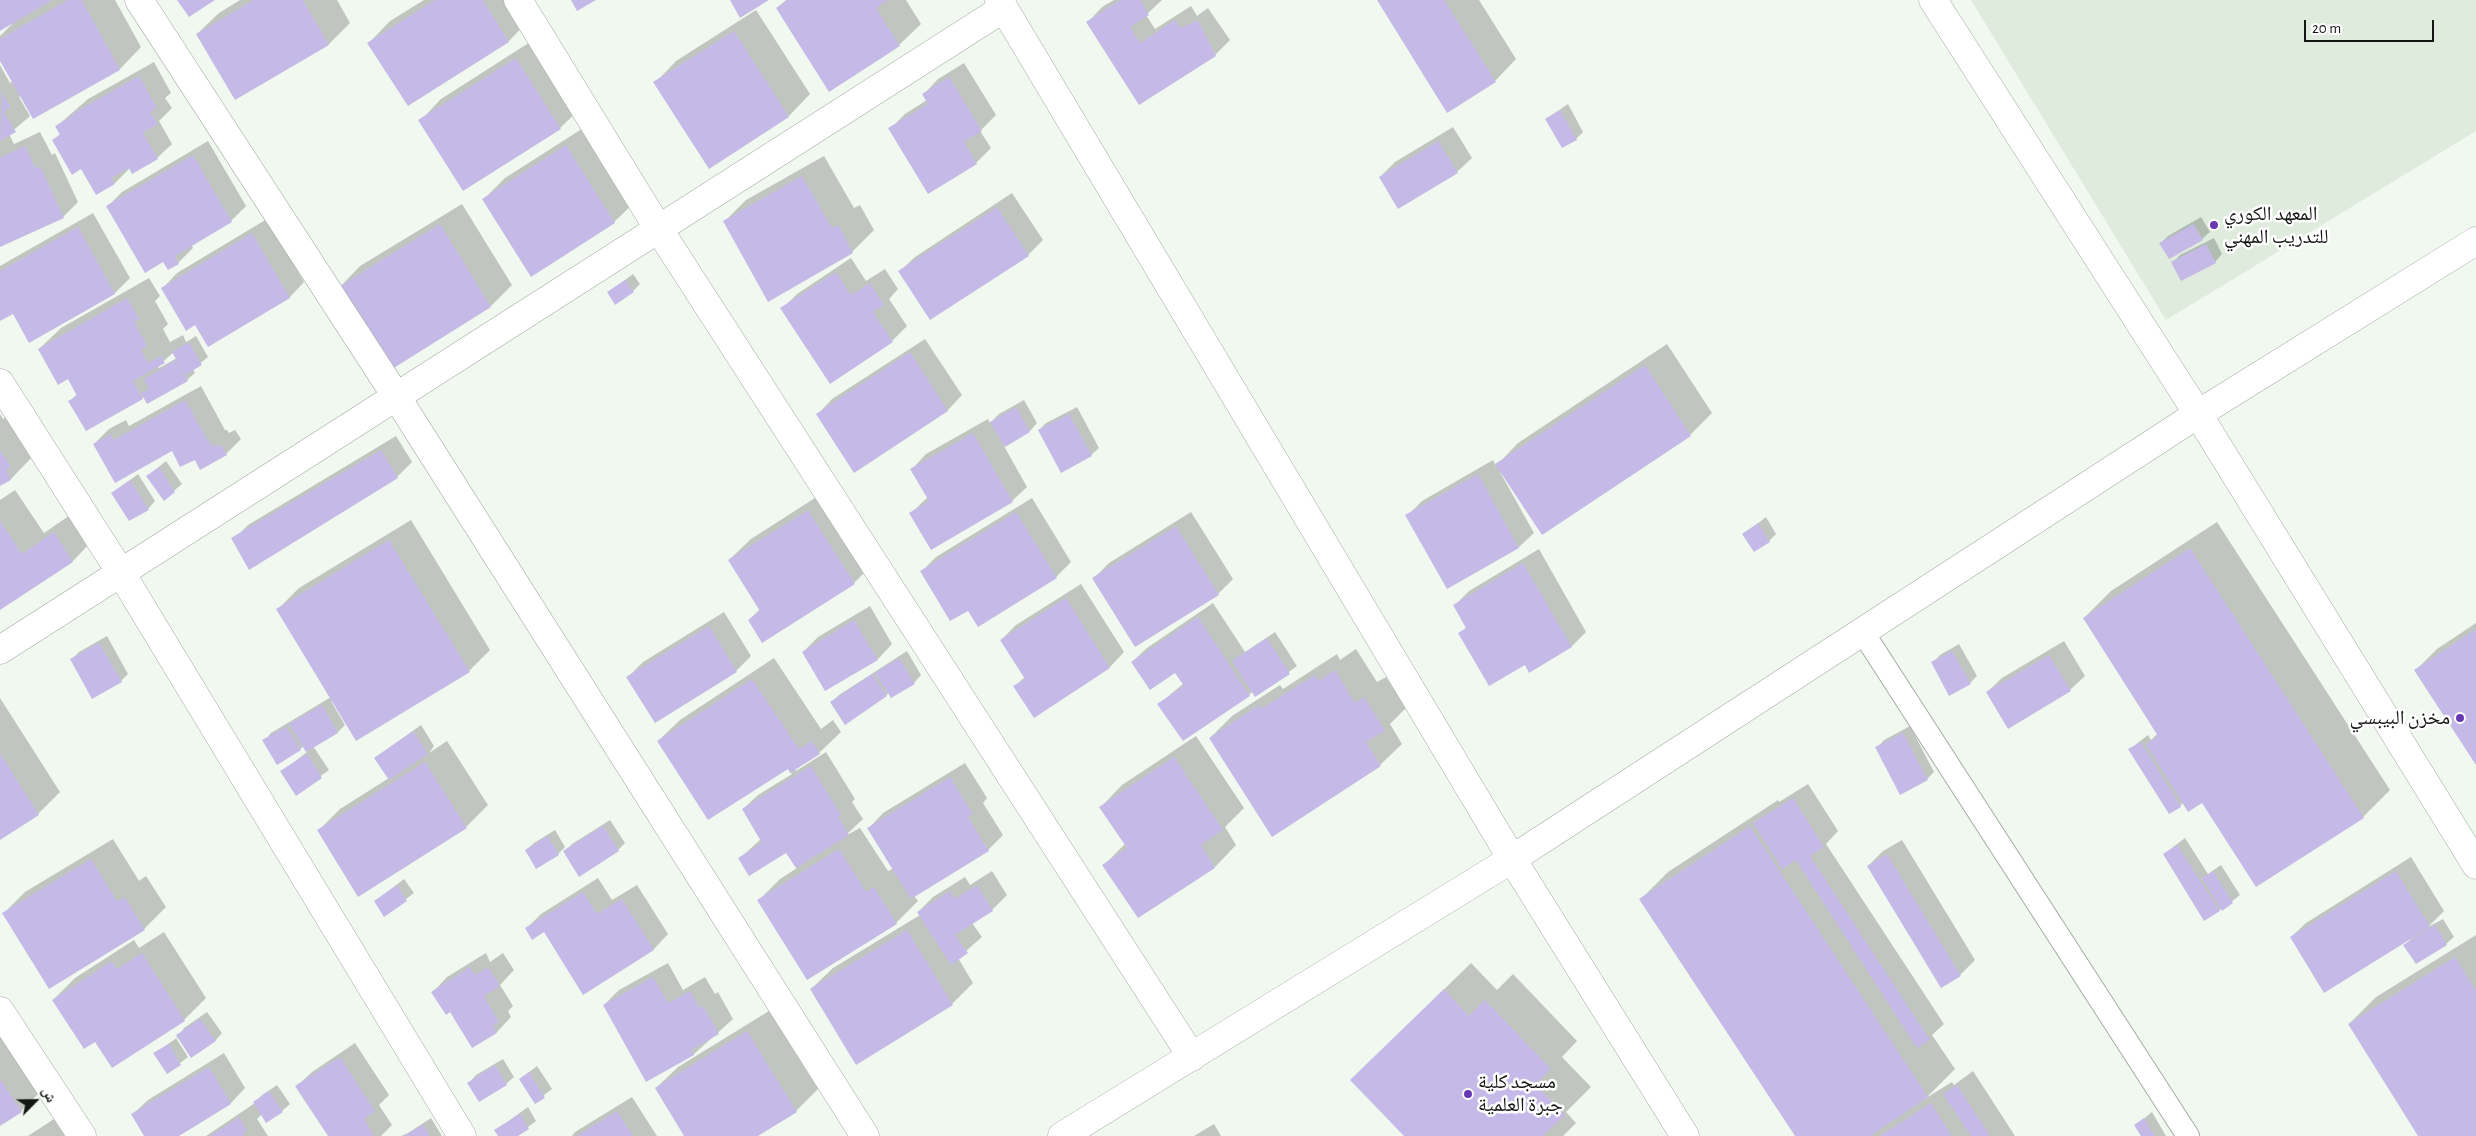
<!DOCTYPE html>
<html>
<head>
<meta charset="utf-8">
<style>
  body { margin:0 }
  #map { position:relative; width:2476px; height:1136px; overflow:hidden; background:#f0f8ef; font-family:"Alegreya Sans","Noto Naskh Arabic",sans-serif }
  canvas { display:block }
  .north { position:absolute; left:10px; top:1076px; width:50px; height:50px; -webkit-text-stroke:4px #fff; paint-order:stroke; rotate:67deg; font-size:14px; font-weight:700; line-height:20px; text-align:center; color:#131613 }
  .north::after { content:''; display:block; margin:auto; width:18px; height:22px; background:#131613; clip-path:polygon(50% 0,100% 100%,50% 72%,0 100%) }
  .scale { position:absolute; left:2304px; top:20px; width:130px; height:22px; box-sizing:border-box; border:2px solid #131613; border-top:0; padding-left:6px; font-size:15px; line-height:18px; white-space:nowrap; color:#131613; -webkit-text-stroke:4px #fff; paint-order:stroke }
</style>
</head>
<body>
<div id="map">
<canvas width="2476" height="1136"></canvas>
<div class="north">ش</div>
<div class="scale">20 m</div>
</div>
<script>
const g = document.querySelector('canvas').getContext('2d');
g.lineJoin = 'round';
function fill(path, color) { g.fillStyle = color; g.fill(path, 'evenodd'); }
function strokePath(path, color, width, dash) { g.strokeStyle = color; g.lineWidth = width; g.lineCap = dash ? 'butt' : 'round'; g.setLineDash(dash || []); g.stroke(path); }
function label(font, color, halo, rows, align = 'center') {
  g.font = font + ' "Alegreya Sans","Noto Naskh Arabic",sans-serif'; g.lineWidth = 5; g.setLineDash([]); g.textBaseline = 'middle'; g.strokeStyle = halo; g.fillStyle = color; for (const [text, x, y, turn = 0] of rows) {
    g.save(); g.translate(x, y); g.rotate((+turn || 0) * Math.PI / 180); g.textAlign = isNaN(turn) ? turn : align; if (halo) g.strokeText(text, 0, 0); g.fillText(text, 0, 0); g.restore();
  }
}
const built = new Path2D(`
  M1971,0H2476V131L2166,320Z`);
const shadow = new Path2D(`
  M0,0H115L141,47L120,69L34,118L21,95L19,97L30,116L9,134L14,144L40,132L52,155L55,153L78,202L63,217L0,246V65L10,83L13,81L0,58V36L14,22L0,30Z
  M240,0H337L350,23L329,44L235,99L197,34L219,13Z
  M424,0H518L530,19L509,41L408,104L369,43L390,21Z
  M786,0H906L921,24L899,45L777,8Z
  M1114,0H1162L1146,15L1155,29L1191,6L1197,16L1208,8L1230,40L1215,55L1139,103L1088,22L1102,7Z
  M1378,0H1479L1516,59L1495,81Z
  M756,10L810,94L789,116L709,167L655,83L676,61Z
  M538,37L582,107L560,128L420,121L441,99Z
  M154,62L171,93L165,98L172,108L159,121L172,144L157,158L130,168L115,183L97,194L82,168L53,140L60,134L57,126L88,99Z
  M964,63L996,115L980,131L991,148L976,163L890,129L905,114L927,100L924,94L938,79Z
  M1568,104L1583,132L1576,139L1546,119Z
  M588,125L636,201L614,222L484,199L505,178Z
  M1453,127L1472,158L1457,172L1380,177L1395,162Z
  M208,141L246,206L231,221L191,244L193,248L178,263L164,260L108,206L122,192Z
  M824,156L854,208L860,205L874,230L852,252L769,300L724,222L746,200Z
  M1012,193L1043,240L1028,255L900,271L915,257Z
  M462,204L512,285L491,306L339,288L360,266Z
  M93,213L130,278L115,293L29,341L13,312L0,320V266Z
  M2201,217L2210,232L2202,239L2161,243L2168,236Z
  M267,219L304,282L290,297L208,345L195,324L163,288L177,273Z
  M2214,238L2222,254L2215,262H2173L2180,255Z
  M851,258L866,281L885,269L898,289L889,299L907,326L892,341L782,309L797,294Z
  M633,274L640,284L633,291L609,292Z
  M149,278L160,296L155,301L168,324L163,329L170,342L183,335L186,342L196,336L208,357L193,369L195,373L187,380L142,398L70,401L77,394L68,378L39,349L61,328ZM174,352L177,358L159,368L158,366Z
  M925,339L962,395L948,410L854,471L818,414L832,399Z
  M1667,344L1712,413L1690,435L1542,533L1502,471L1500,472L1534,533L1519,547L1448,588L1407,516L1422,501L1493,460L1496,466L1518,443Z
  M201,386L225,430H227L229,433L235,430L241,439L226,454L196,458L173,450L94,444L109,429L126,420L129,426Z
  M1024,400L1037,423L1030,431L1004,446L1027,487L1012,501L910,514L928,497L912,469L926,454L988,419L990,423L999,414Z
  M1077,407L1099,448L1091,455L1039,430L1046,423Z
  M0,414L3,419L7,416L32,457L11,479L0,485Z
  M396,436L412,462L397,477L233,540L248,525Z
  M166,461L182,484L164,499L148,476Z
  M138,474L155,501L148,509L113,493Z
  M829,489L875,562L854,583L749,620L760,609L729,560L751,539Z
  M15,490L44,533L76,511L94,539L73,561L0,609V500Z
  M1032,498L1071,562L1056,577L968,609L922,571L936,557Z
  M1191,512L1233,579L1218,594L1094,578L1109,563Z
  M1766,517L1776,534L1769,541L1744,534Z
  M411,520L490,650L469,671L331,701L345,725L338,732L313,746L329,770L296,794L281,772L307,752L304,746L300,749L264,741L271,733L331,697L278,609L299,588Z
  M2217,522L2390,790L2363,817L2202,802L2183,803L2180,806L2130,749L2148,735L2151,740L2158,733L2084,618L2111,591Z
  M1539,549L1586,632L1572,646L1525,664L1460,633L1467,627L1454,606L1469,591Z
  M1081,584L1124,652L1110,667L1034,716L1015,686L1025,677L1001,640L1016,625Z
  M1213,603L1245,652L1275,632L1297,666L1256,696L1253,691L1249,695L1159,704L1184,683L1176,671L1132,662L1147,648Z
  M870,606L892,644L878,659L826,689L803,652L818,637Z
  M724,612L751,656L736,671L628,677L643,662Z
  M2476,623V763L2415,671L2437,649Z
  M107,636L128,674L121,681L72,659L79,652Z
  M2064,641L2085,676L2070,690L1987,692L2002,678Z
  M1959,644L1977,676L1970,683L1933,663L1940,655Z
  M1356,649L1377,682L1386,677L1406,708L1390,724L1402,744L1380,765L1210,738L1232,716L1280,685L1283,689L1337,654L1340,660Z
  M907,651L921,675L914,683L889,693L845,723L832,702L839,695Z
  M774,658L821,729L833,720L841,732L819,753L795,769L796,771L826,752L855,799L852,802L863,819L845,836L860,828L888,871L894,868L869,828L883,813L965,763L987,798L983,803L1003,835L988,850L914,896L918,901L896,923L759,900L780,879L797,868L786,851L739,859L761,839L743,809L758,795L792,774L788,767L658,741L680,720Z
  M0,698L60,792L38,814L0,838Z
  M421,725L434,746L429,753L447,741L488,805L466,827L358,895L318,831L340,809L389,778L375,758Z
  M1910,726L1934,772L1927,779L1877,748L1884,740Z
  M1196,736L1244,808L1225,827L1236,845L1215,867L1139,917L1104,865L1125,844L1101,807L1122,785Z
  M1808,784L1838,831L1826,844L1944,1024L1932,1035L1955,1069L1926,1098L1952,1082L1954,1085L1973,1071L2015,1136H1797L1641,899L1668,872L1778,800L1779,802Z
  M610,820L625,843L618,850L565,851L572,844Z
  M555,830L565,847L558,854L526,850L534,843Z
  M2185,838L2208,874L2221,865L2240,895L2222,909L2219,910L2164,854Z
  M113,839L139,881L146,876L166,907L144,929L4,913L25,892Z
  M1902,840L1975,960L1960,975L1868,866L1883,851Z
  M2411,857L2444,911L2428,927L2443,919L2454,937L2446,944L2405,945L2413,937H2291L2306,923Z
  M992,871L1007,895L992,910L972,923L982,937L958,958L973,983L952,1004L811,989L833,968L920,915L918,912L933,897L965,877L970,885Z
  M598,878L612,900L637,885L668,934L654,949L584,993L544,931L526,929L541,914Z
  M404,879L414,893L385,915L375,901Z
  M164,932L206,998L184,1020L112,1066L95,1041L53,1000L75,978L134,940L139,948Z
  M2476,935V1136H2419L2349,1024L2376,997Z
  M486,953L490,962L503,953L514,970L500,985L513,1006L508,1011L511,1017L497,1032L472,1046L451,1010L433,992L447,977Z
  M668,963L683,990L705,977L715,994L718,992L733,1019L694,1054L646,1080L604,1005L619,990Z
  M1471,963L1497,990L1513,974L1577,1041L1562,1057L1591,1087L1566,1112L1576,1123L1563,1136H1405L1379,1053Z
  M769,1011L818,1089L796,1111L755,1136H686L656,1088L678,1067Z
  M207,1012L222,1033L215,1041L176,1038L188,1057L167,1073L155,1053L178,1037L184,1028Z
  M0,1026L43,1089L21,1111L0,1125Z
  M355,1043L389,1095L379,1105L392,1125L381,1136H330L297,1086L312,1072Z
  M224,1053L245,1088L231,1103L177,1136H146L133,1114L148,1100Z
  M503,1059L514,1077L506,1084L469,1083L476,1075Z
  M537,1066L552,1089L535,1102L520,1079Z
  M277,1085L290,1104L282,1111L262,1114L257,1119L268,1136H206L255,1103L262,1095Z
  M632,1097L657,1136H572L575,1132Z
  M528,1107L536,1121L516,1136H500L496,1130Z
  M2152,1112L2166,1136H2143L2136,1125Z
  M57,1117L69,1136H28Z
  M431,1118L442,1136H401L408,1133Z
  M1214,1124L1221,1136H1194Z`);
const building = new Path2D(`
  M0,0H52L0,31Z
  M68,0H82L120,70L33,119L0,61V39Z
  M177,0H215L189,17Z
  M254,0H303L329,45L235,100L196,34Z
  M435,0H483L509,42L408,106L367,43Z
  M571,0H596L577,11Z
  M730,0H769L740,18Z
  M788,0H888L876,8L900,46L829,92L776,8Z
  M1120,0H1140L1149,15L1130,27L1140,43L1175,20L1181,28L1198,20L1216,56L1139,105L1086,22Z
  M1377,0H1444L1496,82L1447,113Z
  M734,31L789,117L709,169L653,82Z
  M516,58L561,129L463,191L418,120Z
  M139,76L157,108L150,112L158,124L143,133L158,159L132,174L129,168L111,178L115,184L96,195L81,169L72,175L52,140L60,135L55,126L72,116V114Z
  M949,77L982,131L964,142L977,164L928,194L888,128L928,104L922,94Z
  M2,92L10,107L4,112L16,132L0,141Z
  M1560,110L1577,140L1562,148L1545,119Z
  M1438,141L1458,173L1398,209L1379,177Z
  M566,145L615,223L531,277L482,199Z
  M25,146L36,169L40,166L64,218L0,247V158Z
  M193,155L232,222L175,256L179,264L168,270L163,262L145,273L106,206Z
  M802,176L832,228L838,225L853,253L768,302L723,221Z
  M997,207L1029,256L930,320L898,271Z
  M440,224L491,307L389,371L337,288Z
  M2194,224L2203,240L2169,259L2159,243Z
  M78,227L115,294L29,343L13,314L0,321V271Z
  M252,233L290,298L208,347L195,325L186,331L161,288Z
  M2206,244L2216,263L2181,281L2171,262Z
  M836,272L851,295L870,283L884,305L873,312L893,342L830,384L780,308Z
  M625,280L634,292L615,305L607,292Z
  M127,298L139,319L134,322L147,346L141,350L148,363L161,356L165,363L133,381L143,399L86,431L68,401L77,396L68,379L58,385L38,349Z
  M189,342L202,365L185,375L172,352Z
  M910,352L948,411L854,473L816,414Z
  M176,360L188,381L147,404L141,393L149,389L144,379Z
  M1645,365L1691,436L1542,535L1495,464Z
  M185,400L210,444H212L214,447L220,444L227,455L200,470L195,460L180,467L172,451L115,483L93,444L111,434L114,440Z
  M1016,407L1030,432L1005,447L990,422Z
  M1069,414L1092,456L1061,473L1038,430Z
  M973,433L1013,502L931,550L909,513L929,501L910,469Z
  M0,450L11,467L6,470L11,480L0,486Z
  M381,450L398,478L249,570L231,538Z
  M159,467L175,492L164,501L146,476Z
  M1478,474L1519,548L1447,589L1405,515Z
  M130,480L149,510L129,521L111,493Z
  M808,510L855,584L762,643L748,620L760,611L728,560Z
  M1016,512L1057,578L978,627L968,611L950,621L920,571Z
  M0,521L22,554L54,532L73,562L0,610Z
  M1758,523L1770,542L1754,552L1742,534Z
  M1176,526L1219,595L1135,647L1092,578Z
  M389,540L470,672L356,741L276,609Z
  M2190,548L2364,818L2256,887L2202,803L2188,812L2146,744L2158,736L2083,618Z
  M1523,563L1572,647L1529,673L1525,665L1489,686L1458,633L1466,628L1453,605Z
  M1066,598L1110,668L1034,718L1013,686L1025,679L1000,640Z
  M1198,617L1250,696L1183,741L1157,704L1184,686L1175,673L1150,690L1131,662Z
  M854,620L878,660L825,691L802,652Z
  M709,626L737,672L655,723L626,677Z
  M2476,629V765L2414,670Z
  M1267,638L1290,674L1255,697L1232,661Z
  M99,643L122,682L92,699L70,659Z
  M1952,651L1971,684L1949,696L1931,662Z
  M2049,655L2071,691L2008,729L1986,692Z
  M899,658L915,684L891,698L875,673Z
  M1335,670L1355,703L1364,697L1385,731L1366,742L1381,766L1272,837L1209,738L1259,705L1261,709L1315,675L1318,681Z
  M872,674L887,696L845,725L830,702Z
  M752,679L799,749L812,741L820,754L790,773L788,769L708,820L657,741Z
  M322,705L338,733L306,752L289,724Z
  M286,727L301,750L277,765L262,740Z
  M413,731L428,754L389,780L374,758Z
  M1903,733L1928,780L1900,795L1875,747Z
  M2141,742L2181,807L2169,814L2128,749Z
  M0,753L39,815L0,840Z
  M307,754L322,778L296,796L280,771Z
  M1174,757L1223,830L1201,845L1215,868L1138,918L1102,865L1127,848L1099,807Z
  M425,762L467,828L358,897L317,830Z
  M811,766L841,815L838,817L849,835L796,868L786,853L749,876L738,858L762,843L742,809Z
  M950,777L973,814L968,817L989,851L911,899L867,828Z
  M1793,798L1824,847L1810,856L1930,1040L1917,1048L1796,860L1782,869L1753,823Z
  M603,826L619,851L579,877L563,851Z
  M1750,826L1928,1097L1870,1136H1795L1639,899Z
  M548,836L559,855L536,869L525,850Z
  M2177,845L2220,911L2204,921L2163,854Z
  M839,849L866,892L874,887L897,924L807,980L757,900Z
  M1887,854L1961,976L1941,988L1867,866Z
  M91,859L117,901L125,897L145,930L49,989L2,913Z
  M2213,871L2233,903L2222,911L2202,878Z
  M2396,871L2430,927L2324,993L2290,937Z
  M397,885L407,901L384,917L374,901Z
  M977,885L993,911L955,935L968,953L951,965L917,912L950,891L955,899Z
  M583,892L597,914L622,899L654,950L583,995L544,932L532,940L525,928Z
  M2435,925L2447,945L2416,964L2403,945Z
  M907,930L953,1005L856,1065L810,989Z
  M142,953L185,1021L112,1068L95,1042L84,1049L52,1000L112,961L117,969Z
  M2455,957L2476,991V1136H2418L2348,1024Z
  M470,967L475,975L488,967L500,986L484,996L499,1022L493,1025L497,1033L472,1048L450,1012L446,1015L431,992Z
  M653,977L668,1003L690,991L699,1008L703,1006L719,1034L691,1050L694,1055L646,1082L603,1005Z
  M1444,989L1469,1016L1485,1000L1551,1069L1535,1084L1565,1115L1543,1136H1404L1350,1080Z
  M200,1019L216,1041L191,1058L176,1035Z
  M747,1031L797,1112L758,1136H684L655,1088Z
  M169,1044L181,1065L167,1074L153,1053Z
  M340,1057L375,1111L364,1119L374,1136H328L295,1086Z
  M495,1065L507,1085L479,1102L467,1083Z
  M209,1067L231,1104L179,1136H144L131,1114Z
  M529,1072L545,1098L535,1104L519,1079Z
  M0,1079L22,1112L0,1126Z
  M1957,1085L1990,1136H1971L1943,1094Z
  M269,1091L283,1112L266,1123L253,1102Z
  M1931,1103L1952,1136H1880Z
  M617,1111L633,1136H577Z
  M520,1114L529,1129L518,1136H498L494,1130Z
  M239,1117L247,1131L242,1134L244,1136H210Z
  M2144,1118L2155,1136H2141L2134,1125Z
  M423,1125L430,1136H404Z`);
const service = new Path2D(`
  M1862,631L2188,1136`);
const minor = new Path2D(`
  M139,0L396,396L865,1136
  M518,0L658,228L1192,1057
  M999,0L1512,859L1685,1136
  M1933,0L2198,414L2476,865
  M0,383L121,573L462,1136
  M0,650L1004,8
  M0,1011L82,1136`);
const tertiary = new Path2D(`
  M1062,1136L1512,859L2198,414L2476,241`);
const markers = [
  [2214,225,5,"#6639b1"],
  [2460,718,5,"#6639b1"],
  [1468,1094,5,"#6639b1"]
];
const poiNames = [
  ["المعهد الكوري",2224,214],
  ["للتدريب المهني",2224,237],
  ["مخزن البيبسي",2450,718,"right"],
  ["مسجد كلية",1478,1082],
  ["جبرة العلمية",1478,1105]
];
fill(built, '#deebdd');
fill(shadow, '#0003');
fill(building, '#c5bae7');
strokePath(service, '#a5aca4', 24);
strokePath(minor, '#a5aca4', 29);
strokePath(tertiary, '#a5aca4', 29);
strokePath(service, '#fff', 22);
strokePath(minor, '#fff', 28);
strokePath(tertiary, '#fff', 28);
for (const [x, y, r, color] of markers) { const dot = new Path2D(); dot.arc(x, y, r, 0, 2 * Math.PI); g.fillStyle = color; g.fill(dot); strokePath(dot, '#fff', 2); }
label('20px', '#131613', '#fff', poiNames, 'left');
</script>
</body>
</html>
